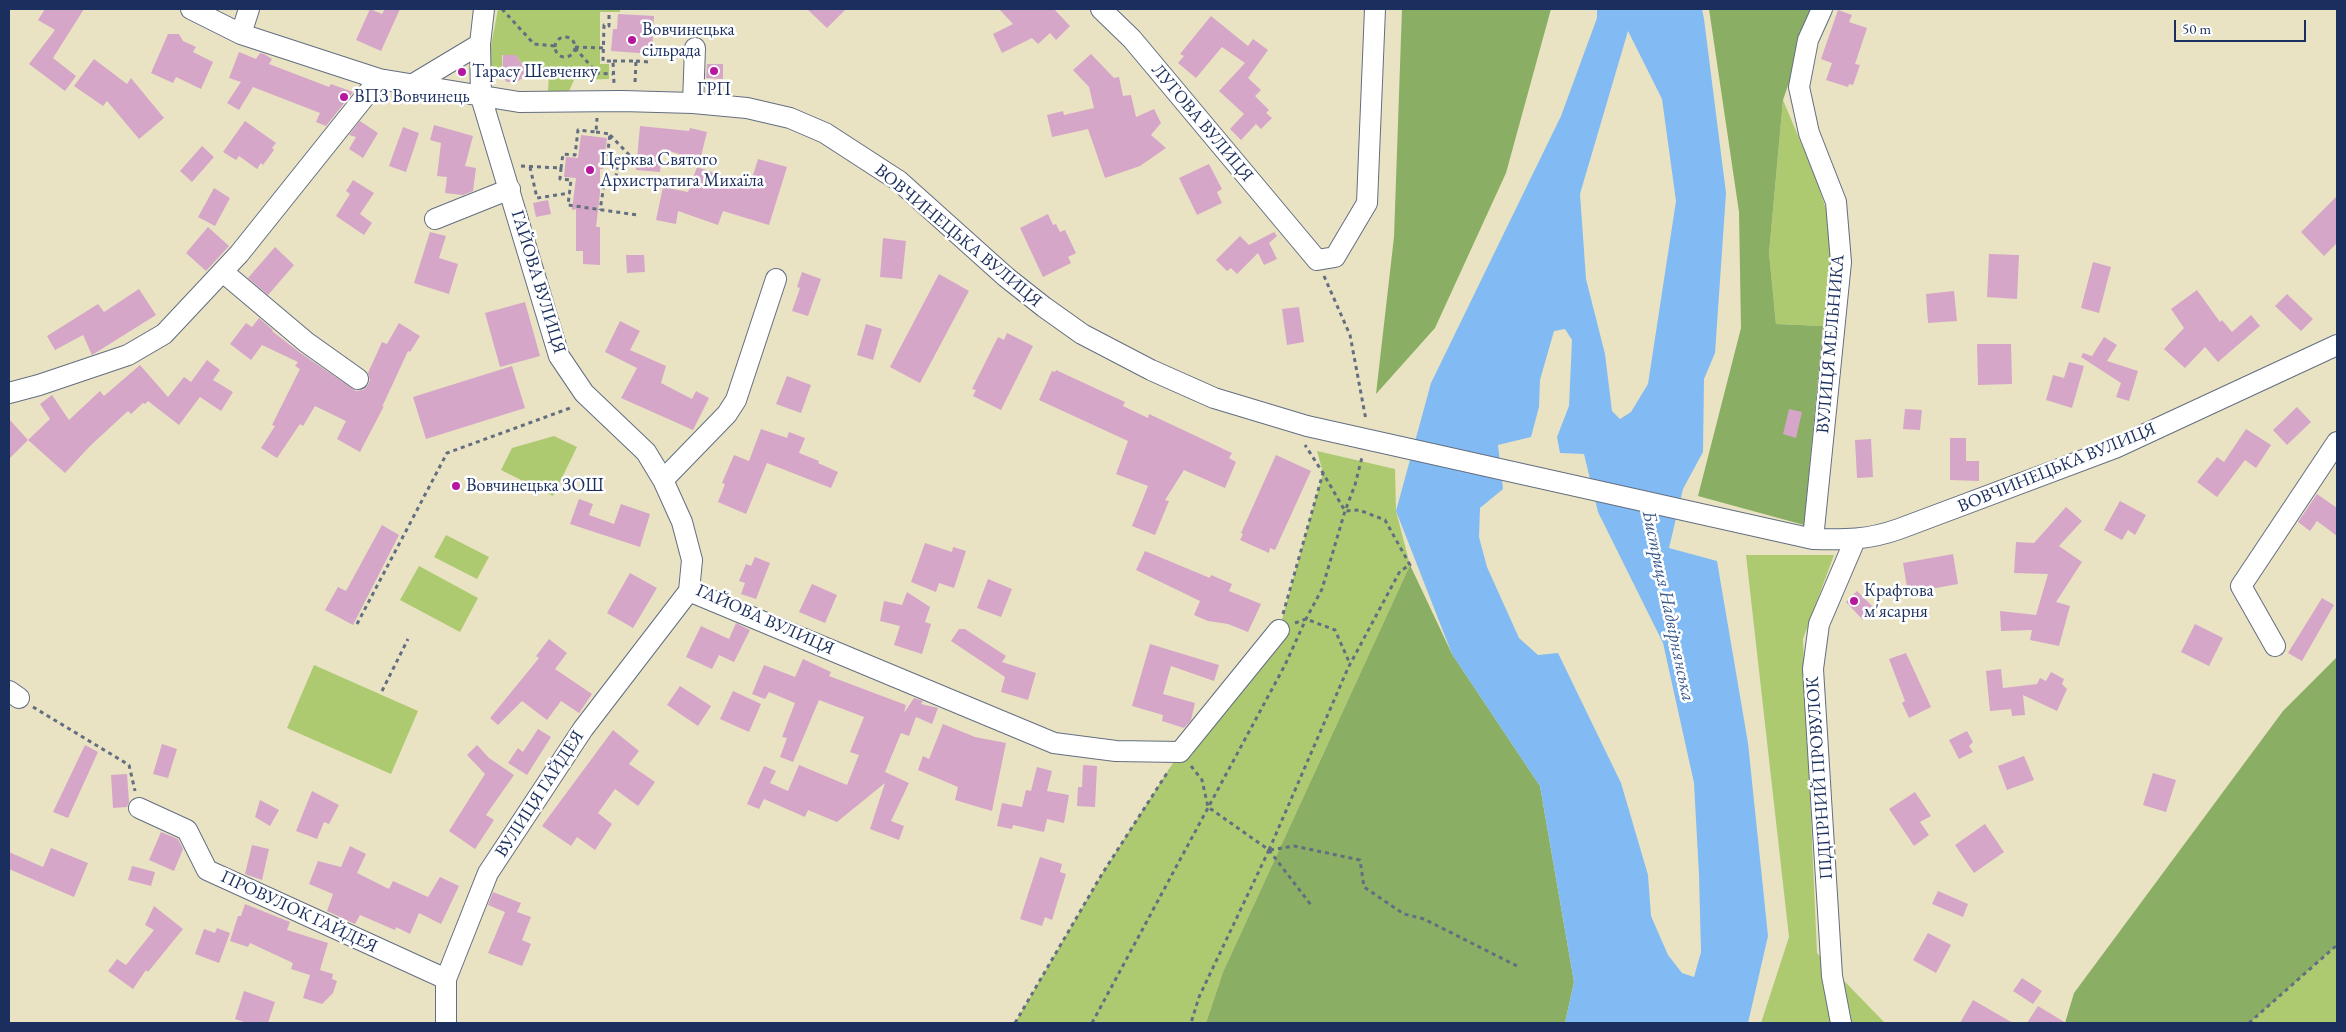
<!DOCTYPE html>
<html>
<head>
<meta charset="utf-8">
<style>
  body { margin:0 }
  #map { position:relative; width:2346px; height:1032px; overflow:hidden; background:#e9e3c3; font-family:"EB Garamond",serif }
  canvas { display:block }
  .frame { position:absolute; inset:0; border:10px solid #1b2f5e; pointer-events:none }
  .scale { position:absolute; left:2174px; top:20px; width:132px; height:22px; box-sizing:border-box; border:2px solid #1b2f5e; border-top:0; padding-left:6px; font-size:15px; line-height:18px; white-space:nowrap; color:#1b2f5e; -webkit-text-stroke:4px #fff; paint-order:stroke }
</style>
</head>
<body>
<div id="map">
<canvas width="2346" height="1032"></canvas>
<div class="frame"></div>
<div class="scale">50 m</div>
</div>
<script>
const g = document.querySelector('canvas').getContext('2d');
g.lineJoin = 'round';
function fill(path, color) { g.fillStyle = color; g.fill(path, 'evenodd'); }
function strokePath(path, color, width, dash) { g.strokeStyle = color; g.lineWidth = width; g.lineCap = dash ? 'butt' : 'round'; g.setLineDash(dash || []); g.stroke(path); }
function label(font, color, halo, rows, align = 'center') {
  g.font = font + ' "EB Garamond",serif'; g.lineWidth = 5; g.setLineDash([]); g.textBaseline = 'middle'; g.strokeStyle = halo; g.fillStyle = color; for (const [text, x, y, turn = 0] of rows) {
    g.save(); g.translate(x, y); g.rotate((+turn || 0) * Math.PI / 180); g.textAlign = isNaN(turn) ? turn : align; if (halo) g.strokeText(text, 0, 0); g.fillText(text, 0, 0); g.restore();
  }
}
const green = new Path2D(`
  M498,9H620V12H600V64H609V79L574,80L569,91H548L549,74L528,73L516,55H502V77H499L488,62Z
  M1783,100L1815,176L1832,227L1834,286L1823,326L1776,324L1769,253Z
  M554,436L577,447L553,496L501,470L512,448Z
  M1317,451L1395,469L1396,511L1410,565L1223,972L1206,1023H1015L1102,874L1180,752L1279,630L1323,473Z
  M446,535L489,557L477,579L434,557Z
  M1746,555H1834L1803,639L1817,953L1885,1023H1761L1789,937Z
  M419,566L478,598L460,632L400,600Z
  M314,665L418,711L391,774L287,728Z
  M2337,945V1023H2248Z`);
const forest = new Path2D(`
  M1402,9H1551L1506,173L1435,328L1376,394L1394,237Z
  M1709,9H1814L1783,100L1769,253L1776,324L1823,326L1804,525L1698,496L1741,328L1739,212Z
  M1410,565L1452,654L1540,786L1574,982L1565,1023H1206L1223,972Z
  M2337,657V945L2249,1023H2065L2074,993L2283,711Z`);
const water = new Path2D(`
  M1597,9H1702L1704,19L1726,193L1715,353L1704,379L1703,452L1683,489L1669,548L1717,561L1748,743L1768,936L1748,1023H1565L1574,982L1540,786L1452,654L1396,511L1431,383L1561,116L1597,18ZM1628,31L1662,99L1676,201L1648,384L1631,412L1620,419L1612,411L1605,354L1586,279L1580,194ZM1565,329L1572,340L1569,406L1557,437L1560,453L1584,454L1598,512L1663,643L1694,783L1699,875L1701,952L1694,977L1682,973L1668,955L1651,916L1648,875L1621,783L1558,653L1538,655L1519,638L1487,567L1479,537L1480,508L1503,489L1498,445L1531,437L1539,407L1540,380L1554,331Z`);
const building = new Path2D(`
  M45,9H84L53,58L76,76L65,91L29,64L55,30L38,20Z
  M370,9L382,14L385,9H400L381,51L356,40Z
  M807,9H846L827,28Z
  M999,9H1054L1070,26L1056,40L1050,33L1038,44L1032,38L1002,53L993,34L1013,24Z
  M1838,10L1852,15L1849,22L1867,28L1855,64L1860,65L1853,85L1849,84L1848,87L1826,80L1832,63L1821,59Z
  M618,14L654,16L652,54L611,51L613,29H617Z
  M1211,16L1248,46L1253,39L1268,50L1248,78L1261,90L1255,96L1269,110L1266,113L1272,118L1261,129L1256,124L1241,140L1230,129L1244,114L1219,91L1245,63L1222,47L1196,78L1178,63L1184,56L1180,54Z
  M168,34H179L183,41L196,47L193,52L213,62L201,89L176,77L173,83L151,73Z
  M239,52L256,59L260,53L264,54L272,59L269,64L329,87L331,84L353,92L326,126L316,122L320,113L253,87L239,110L227,103L241,82L229,78Z
  M1091,54L1114,78L1119,77L1123,96L1131,95L1136,117L1154,109L1161,123L1151,135L1166,148L1140,166L1105,178L1088,129L1052,137L1047,115L1063,111L1064,115L1094,108L1089,87L1073,70Z
  M503,55H516L528,74L517,82H507L502,77Z
  M94,59L127,84L131,78L164,118L139,139L107,101L103,106L74,86Z
  M707,64H723V79L706,78Z
  M245,121L276,143L272,148L274,150L263,165L261,163L257,169L239,156L236,160L223,152Z
  M360,121L378,133L363,158L349,149L356,137L349,135Z
  M434,125L473,136L465,166L476,168L473,191L463,195L445,193L447,177L437,176L441,143L430,140Z
  M640,126L689,131L690,128L707,132L700,160L662,149L660,172L636,170Z
  M403,127L419,133L406,172L389,166Z
  M581,135L607,138L603,169H600V193L596,227H600V265L583,264V251H576V209L572,210L576,178L564,177L566,157L578,158Z
  M202,146L214,157L192,182L180,171Z
  M758,159L787,167L769,225L723,211L718,225L678,211L676,224L656,220L663,187L688,192L697,167L750,185Z
  M1209,164L1222,189L1217,192L1222,203L1197,215L1179,178Z
  M353,180L374,193L360,214L372,223L364,235L336,216L350,194L346,191Z
  M214,188L230,198L215,226L198,217Z
  M2337,196V243L2324,256L2301,232Z
  M548,200L551,214L536,217L533,203Z
  M1048,214L1053,225L1056,224L1060,232L1065,230L1076,253L1068,257L1071,263L1043,277L1020,228Z
  M208,227L229,246L206,271L186,253Z
  M430,232L446,236L439,258L458,264L449,294L414,283Z
  M1274,232L1277,236L1269,243L1277,259L1264,265L1258,253L1237,274L1231,268L1227,271L1216,260L1240,236L1249,245Z
  M883,238L906,241L902,279L880,277Z
  M275,247L294,265L268,295L248,278Z
  M1989,254L2019,255L2017,299L1987,297Z
  M626,255H644L645,272L627,273Z
  M2093,262L2111,267L2099,313L2081,308Z
  M802,272L821,279L808,316L792,311L800,288L797,287Z
  M939,274L969,291L920,383L890,367Z
  M139,289L156,315L92,355L83,335L55,350L47,336L98,304L104,312Z
  M2197,290L2220,322L2222,320L2232,332L2251,315L2260,326L2218,362L2205,347L2185,368L2164,349L2184,328L2171,309Z
  M1954,291L1957,321L1928,323L1926,294Z
  M2287,294L2313,319L2301,331L2275,306Z
  M525,302L540,356L500,367L485,313Z
  M1299,307L1304,342L1287,345L1282,309Z
  M259,318L273,330L272,331L299,352L356,391L363,390L368,385L370,380L368,373L382,342L387,344L399,323L420,336L410,352L408,351L382,407L384,406L360,452L337,439L346,421L315,406L303,426L300,424L277,458L261,448L275,426L272,425L300,369L295,366L298,362L262,345L251,360L230,344L246,323L252,327Z
  M620,321L640,331L630,350L666,366L661,383L692,399L696,391L709,398L693,430L621,398L637,368L605,352Z
  M866,324L882,329L873,360L857,355Z
  M1007,333L1033,346L1001,410L973,396L976,390L972,389L998,337L1004,340Z
  M2104,337L2117,345L2107,361L2138,371L2129,401L2116,397L2121,383L2081,357L2083,353L2092,356Z
  M1977,344H2011L2012,384L1978,385Z
  M207,360L220,370L213,380L233,392L221,411L200,397L179,425L148,401L145,404L143,403L131,414L128,411L90,446L65,473L28,440L50,419L40,404L52,395L69,420L100,391L104,396L140,365L168,397L184,377L191,382Z
  M2069,362L2084,366L2072,408L2046,400L2053,375L2064,378Z
  M512,366L525,408L426,439L413,397Z
  M1056,370L1125,402L1123,406L1148,418L1149,414L1232,453L1229,458L1236,462L1225,488L1184,470L1165,500L1169,501L1155,535L1132,526L1148,486L1116,474L1128,441L1039,400L1052,371L1055,372Z
  M787,376L811,385L801,413L776,404Z
  M2297,407L2311,422L2287,445L2273,430Z
  M1789,409L1802,412L1796,438L1783,434Z
  M1905,409L1922,410L1920,430L1903,429Z
  M9,419L28,440L9,459Z
  M761,429L787,438L789,432L805,438L799,453L819,461L818,463L838,472L831,488L767,463L746,514L718,502L725,484L722,483L734,455L749,461Z
  M2246,429L2271,445L2256,468L2245,460L2217,497L2197,482L2217,457L2224,462Z
  M1950,438H1966V461H1979V481L1950,480Z
  M1871,439L1873,477L1857,478L1855,440Z
  M1276,455L1311,471L1275,550L1270,548L1269,553L1240,540L1243,534L1241,533Z
  M2317,494L2337,508V536L2317,521L2310,531L2298,522Z
  M579,499L593,504L589,515L614,524L621,504L650,514L640,547L570,524Z
  M2120,501L2146,515L2135,535L2128,530L2122,540L2104,530Z
  M2066,507L2082,521L2059,546L2082,562L2056,602L2070,606L2059,646L2030,640L2032,630L2001,631L2000,611L2036,615L2048,574L2014,573L2016,542L2034,543Z
  M382,525L399,535L353,625L325,610L338,587L346,591Z
  M925,543L952,552L953,547L966,551L954,588L939,583L936,592L911,582Z
  M1145,551L1210,578L1211,575L1232,584L1229,591L1261,604L1248,632L1228,624L1208,621L1194,615L1200,601L1136,570Z
  M1953,554L1958,584L1908,593L1903,563Z
  M755,557L770,563L756,599L741,594L745,583L739,581L746,564L751,566Z
  M630,573L657,588L633,628L607,613Z
  M988,579L1012,589L1001,617L977,608Z
  M812,584L837,595L825,623L799,612Z
  M1857,591L1875,609L1863,620L1846,602Z
  M907,592L930,607L925,622L931,624L922,654L894,645L900,626L880,621L884,601L902,605Z
  M2322,598L2334,605L2302,661L2288,653Z
  M736,623L750,630L734,662L719,655L712,669L686,657L701,626L729,639Z
  M2195,624L2223,638L2209,666L2181,652Z
  M959,629H965L1006,656L1002,662L1036,673L1028,700L1001,692L1005,677L951,641Z
  M549,639L567,653L555,669L592,694L579,713L561,701L547,720L522,701L498,725L490,718L539,658L536,656Z
  M1150,644L1219,665L1214,681L1171,666L1163,694L1195,703L1191,720L1184,728L1162,721L1163,715L1132,706Z
  M1906,653L1931,707L1909,718L1902,703L1905,701L1889,659Z
  M803,659L831,672L829,676L906,705L904,713L914,698L923,701L921,704L938,708L932,724L916,717L909,736L901,733L885,772L909,783L891,821L904,826L899,840L870,829L885,783L837,822L808,810L805,817L764,799L759,809L747,804L764,766L776,771L770,783L788,791L799,765L847,785L859,755L850,752L864,717L819,700L793,762L780,757L787,738L782,737L795,703L769,692L765,699L752,694L764,665L795,677Z
  M2001,669L2003,688L2037,684L2040,678L2046,681L2051,672L2064,679L2062,684L2067,689L2057,711L2023,695L2025,715L2012,716L2011,709L1990,711L1986,671Z
  M680,686L711,706L698,726L667,705Z
  M733,691L761,704L749,732L720,719Z
  M943,724L975,737L1006,743L992,811L955,800L958,787L918,770L923,756L929,759Z
  M538,729L551,737L527,775L508,763L518,748L523,752Z
  M613,730L639,751L629,764L655,782L638,806L615,789L598,813L612,824L595,850L577,837L571,846L542,826Z
  M1967,731L1973,742L1969,746L1973,752L1959,759L1949,740Z
  M162,744L177,749L168,778L153,774Z
  M85,745L98,752L68,818L53,812Z
  M477,745L489,758L514,775L486,815L494,820L475,849L449,831L485,774L467,755Z
  M2024,756L2034,780L2007,790L1998,766Z
  M1083,765L1097,766L1095,807L1077,806L1078,787H1082Z
  M1037,767L1052,771L1047,791L1069,795L1064,823L1047,819L1044,832L1013,825L1012,829L997,826L1002,803L1022,807L1026,790L1031,791Z
  M2153,773L2176,780L2166,812L2143,805Z
  M127,774L129,802L127,807L113,808L111,775Z
  M312,791L339,805L329,824L324,822L317,839L296,831Z
  M1915,792L1931,816L1920,822L1929,835L1914,846L1889,809Z
  M260,800L279,810L270,826L255,817Z
  M1985,824L2004,852L1974,873L1955,845Z
  M161,832L178,839L183,849L174,871L149,860Z
  M252,845L269,849L262,880L245,874Z
  M350,846L366,854L357,873L389,889L393,881L428,897L440,877L459,886L441,924L419,913L410,934L396,927L395,930L360,915L355,924L327,911L333,894L309,884L318,861L341,867Z
  M51,848L88,863L74,897L9,869V852L43,867Z
  M1040,857L1062,864L1060,872L1066,874L1052,920L1045,917L1042,926L1020,919Z
  M132,866L155,872L151,886L128,880Z
  M1938,891L1968,904L1963,917L1932,904Z
  M493,892L521,903L517,912L531,917L522,940L531,944L522,966L488,953L505,912L488,905Z
  M245,904L290,922L287,930L328,943L320,970L333,974L332,979L337,981L333,993L322,1004L303,998L310,975L291,969L293,963L250,943L248,947L230,941L238,916H241Z
  M154,906L183,929L148,972L146,970L133,989L108,971L117,959L126,965L154,930L145,925Z
  M217,928L230,933L219,963L195,954L204,929L215,933Z
  M1928,933L1951,945L1936,973L1913,960Z
  M2022,978L2042,991L2033,1004L2013,991Z
  M244,991L275,1002L268,1023H247L235,1019Z
  M1973,1000L2013,1023H1960Z
  M2038,1006L2066,1023H2027Z`);
const path = new Path2D(`
  M502,9L534,44L555,46
  M609,15V26L604,25L603,61H613L614,84
  M555 47a10 10 0 1 1 20 0a10 10 0 1 1-20 0Z
  M575,47L603,48
  M575,48L597,73L613,74
  M613,61H636L635,83
  M636,61L649,62
  M596,132L610,134L607,159L618,160L615,186L604,185L600,210
  M610,135L636,162
  M521,166L561,168L563,154L575,155L578,130L596,132L597,118
  M530,167L537,198L570,193
  M561,168L560,179L571,180L568,205L637,215
  M1324,276L1350,335L1366,420
  M1283,614L1323,473
  M1295,623L1306,619L1335,630L1350,664
  M357,624L447,453L573,407
  M382,691L408,639
  M33,707L129,765L135,791
  M1191,766L1202,780L1208,807L1269,850L1199,997L1191,1023
  M1269,850L1348,668L1400,571L1410,565L1385,520L1359,510L1345,511L1323,473L1305,445
  M1269,850L1311,905
  M1270,850L1294,846L1360,860L1364,887L1404,914L1424,919L1519,967
  M1015,1023L1102,874L1169,770
  M1092,1023L1285,665L1306,619L1322,589L1345,511L1355,485L1362,457
  M2249,1023L2337,945`);
const minor = new Path2D(`
  M191,9L241,34L379,79L519,102L622,101L693,103L747,108L790,118L825,133L899,181L1006,277L1044,307L1082,334L1151,370L1214,398L1307,426L1813,539C1845,540 1868,540 1899,529L2115,448L2337,345
  M484,9L480,44L481,97L559,356L584,393L646,452L663,480L682,522L692,560L689,591L1054,743L1116,751L1180,752L1279,630
  M1101,9L1132,39L1317,260L1335,257L1367,203L1375,9
  M241,34L249,9
  M415,83L480,44
  M693,103L695,48
  M435,219L510,189
  M223,272L306,342L358,379
  M9,393L39,385L128,355L164,334L239,254L379,79
  M663,480L727,414L736,400L776,279
  M1813,539L1841,262L1836,202L1809,133L1799,87L1808,40L1822,9
  M2275,646L2241,586L2337,442
  M9,691L19,698
  M139,808L187,830L207,870L446,979
  M446,1023V979L488,873L583,729L689,591
  M1841,1023L1832,976L1813,669L1819,624L1855,540`);
const markers = [
  [632,40,5,"#b5179e"],
  [714,71,5,"#b5179e"],
  [462,72,5,"#b5179e"],
  [344,97,5,"#b5179e"],
  [590,170,5,"#b5179e"],
  [456,486,5,"#b5179e"],
  [1854,601,5,"#b5179e"]
];
const poiNames = [
  ["Вовчинецька",642,30],
  ["сільрада",642,51],
  ["Тарасу Шевченку",472,72],
  ["ГРП",714,90,"center"],
  ["ВПЗ Вовчинець",354,97],
  ["Церква Святого",600,160],
  ["Архистратига Михаїла",600,181],
  ["Вовчинецька ЗОШ",466,486],
  ["Крафтова",1864,591],
  ["м'ясарня",1864,612]
];
const streetNames = [
  ["ЛУГОВА ВУЛИЦЯ",1202,123,50],
  ["ВОВЧИНЕЦЬКА ВУЛИЦЯ",958,236,40],
  ["ГАЙОВА ВУЛИЦЯ",538,282,73],
  ["ВУЛИЦЯ МЕЛЬНИКА",1831,344,-85],
  ["ВОВЧИНЕЦЬКА ВУЛИЦЯ",2057,468,-22],
  ["ГАЙОВА ВУЛИЦЯ",765,620,24],
  ["ПІДГІРНИЙ ПРОВУЛОК",1820,778,-94],
  ["ВУЛИЦЯ ГАЙДЕЯ",540,794,-57],
  ["ПРОВУЛОК ГАЙДЕЯ",299,912,25]
];
const waterNames = [
  ["Бистриця Надвірнянська",1668,606,78]
];
fill(green, '#adca71');
fill(forest, '#8aae63');
fill(water, '#82bbf3');
fill(building, '#d5a6c8');
strokePath(minor, '#636e81', 22);
strokePath(path, '#636e81', 3, [4, 4]);
strokePath(minor, '#fff', 20);
for (const [x, y, r, color] of markers) { const dot = new Path2D(); dot.arc(x, y, r, 0, 2 * Math.PI); g.fillStyle = color; g.fill(dot); strokePath(dot, '#fff', 2); }
label('18px', '#1b2f5e', '#fff', poiNames, 'left');
label('18px', '#1b2f5e', '#fff', streetNames);
label('italic 19px', '#3a598b', '#fff', waterNames);
</script>
</body>
</html>
